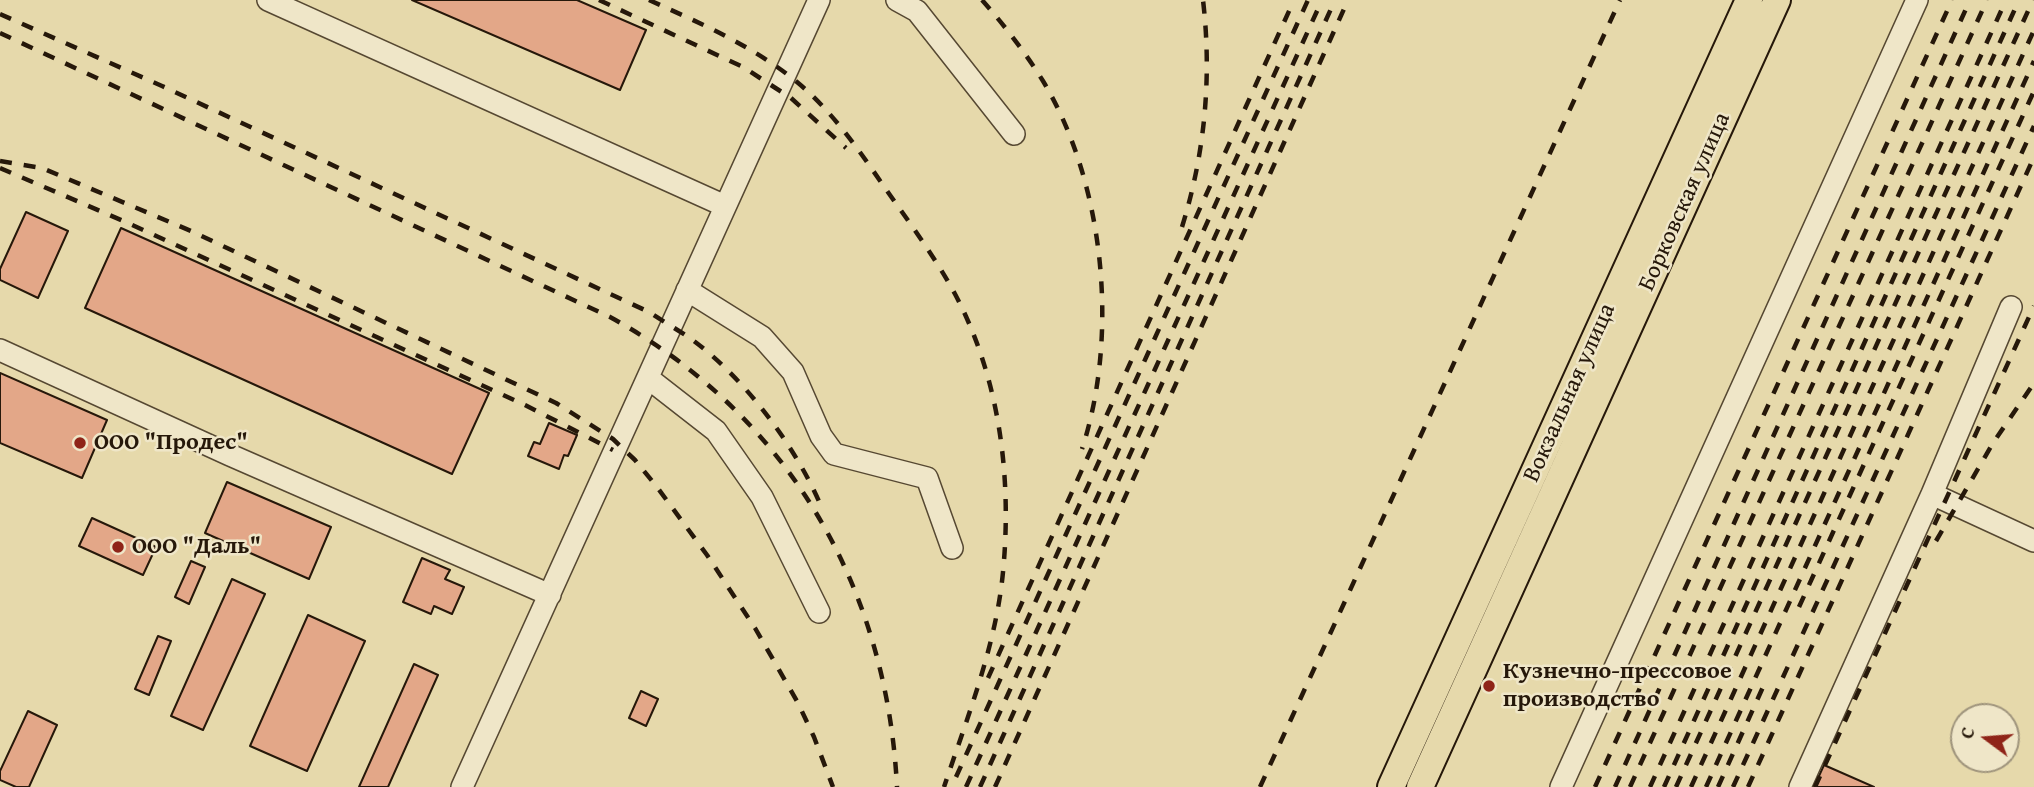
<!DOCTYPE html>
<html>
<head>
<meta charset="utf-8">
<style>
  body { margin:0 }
  #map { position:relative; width:2034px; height:787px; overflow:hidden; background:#e6d9ab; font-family:"Gentium Book Plus",serif }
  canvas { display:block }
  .north { position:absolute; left:1950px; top:703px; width:70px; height:70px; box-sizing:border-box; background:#efe6c8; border:2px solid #9f947c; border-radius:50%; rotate:286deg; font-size:19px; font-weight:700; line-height:28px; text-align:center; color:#26180a }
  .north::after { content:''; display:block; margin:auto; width:24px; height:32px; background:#8f2418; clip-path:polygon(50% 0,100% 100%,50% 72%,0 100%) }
</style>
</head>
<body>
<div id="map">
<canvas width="2034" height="787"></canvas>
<div class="north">С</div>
</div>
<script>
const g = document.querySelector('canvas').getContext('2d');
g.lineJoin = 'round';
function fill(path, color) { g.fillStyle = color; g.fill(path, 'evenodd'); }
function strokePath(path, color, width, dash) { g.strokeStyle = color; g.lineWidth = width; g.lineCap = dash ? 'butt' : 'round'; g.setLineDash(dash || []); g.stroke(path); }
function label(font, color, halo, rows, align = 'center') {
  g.font = font + ' "Gentium Book Plus",serif'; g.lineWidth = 5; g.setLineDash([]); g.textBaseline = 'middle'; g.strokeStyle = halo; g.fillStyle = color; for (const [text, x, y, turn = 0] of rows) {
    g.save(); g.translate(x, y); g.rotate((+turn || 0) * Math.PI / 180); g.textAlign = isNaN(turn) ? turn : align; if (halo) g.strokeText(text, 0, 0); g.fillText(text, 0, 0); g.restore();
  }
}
const building = new Path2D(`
  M412,0H577L646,30L620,90Z
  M26,212L68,231L38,298L0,280V269Z
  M121,228L489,393L452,474L85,308Z
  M0,373L107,420L82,478L0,443Z
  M549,423L577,435L568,456L564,455L559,469L528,456L534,442L540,444Z
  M227,482L331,527L309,579L205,533Z
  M92,518L156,547L143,575L79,546Z
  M422,558L450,570L445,579L464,587L452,614L434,606L431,614L403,602Z
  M191,561L205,567L189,604L175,597Z
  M232,579L265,594L203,730L171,716Z
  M308,615L365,641L307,771L250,746Z
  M158,636L171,641L149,695L135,689Z
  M414,664L438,675L388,787H359Z
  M641,691L658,699L646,726L629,718Z
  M28,711L57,725L29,787H16L0,780V771Z
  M1824,765L1874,787H1814Z`);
const minor = new Path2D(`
  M268,0L725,206
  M897,0L917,11L1014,134
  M687,290L762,337L793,372L821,436L834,454L927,478L952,548
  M0,350L230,455L550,595
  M648,378L716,431L762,497L819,612
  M1932,494L2034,541
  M462,787L819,0
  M1561,787L1917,0
  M1800,787L1932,494L2011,307`);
const major = new Path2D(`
  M1391,787L1749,0
  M1420,787L1777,0`);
const rail = new Path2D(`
  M599,0L743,67L791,98L846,148
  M649,0C700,23 753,46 797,82C832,111 859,150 885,188C909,222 935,257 955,294C1000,379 1012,478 1003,572C996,646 967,718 944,787
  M982,0C1004,25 1025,52 1043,81C1105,184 1119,336 1082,449
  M0,14L162,86L649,312C664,322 680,331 694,341C746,380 796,447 821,506
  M0,33L610,317C787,414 887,586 897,787
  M0,161L42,168L191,231L556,403L613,439L635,460L657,487L707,555L755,628L798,703L814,737L833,787
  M0,168L128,223L525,405L613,450
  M1182,227C1205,153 1212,77 1203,0
  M1936,541L1993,443L2034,383
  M1799,607L2034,91
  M988,678L1294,0
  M956,777L1308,0
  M966,787L1322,0
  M980,787L1335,0
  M995,787L1348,0
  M1260,787L1620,0
  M1595,787L1952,0
  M1615,787L1970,0
  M1630,787L1987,0
  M1650,787L2006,0
  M1664,787L2019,0
  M1676,787L2033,0
  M1691,787L2034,30
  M1706,787L2034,61
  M1718,787L1763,687
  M1733,787L2034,126
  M1748,787L2034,157
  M1815,787L2034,306`);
const markers = [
  [80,443,7,"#8f2418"],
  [118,547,7,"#8f2418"],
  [1489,686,7,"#8f2418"]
];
const streetNames = [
  ["Борковская улица",1685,202,-66],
  ["Вокзальная улица",1570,393,-66]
];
const poiNames = [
  ["ООО \"Продес\"",94,443],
  ["ООО \"Даль\"",132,547],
  ["Кузнечно-прессовое",1503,672],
  ["производство",1503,700]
];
fill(building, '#e3a788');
strokePath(building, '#26180a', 2);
strokePath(minor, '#564832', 24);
strokePath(major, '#26180a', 30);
strokePath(minor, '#efe6c8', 21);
strokePath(major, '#e6d9ab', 26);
strokePath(rail, '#26180a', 4.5, [12, 12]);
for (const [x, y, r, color] of markers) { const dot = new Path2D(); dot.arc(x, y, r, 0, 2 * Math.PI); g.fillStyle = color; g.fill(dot); strokePath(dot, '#efe6c8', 2.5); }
label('24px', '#26180a', '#efe6c8', streetNames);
label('bold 24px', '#26180a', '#efe6c8', poiNames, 'left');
</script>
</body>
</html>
